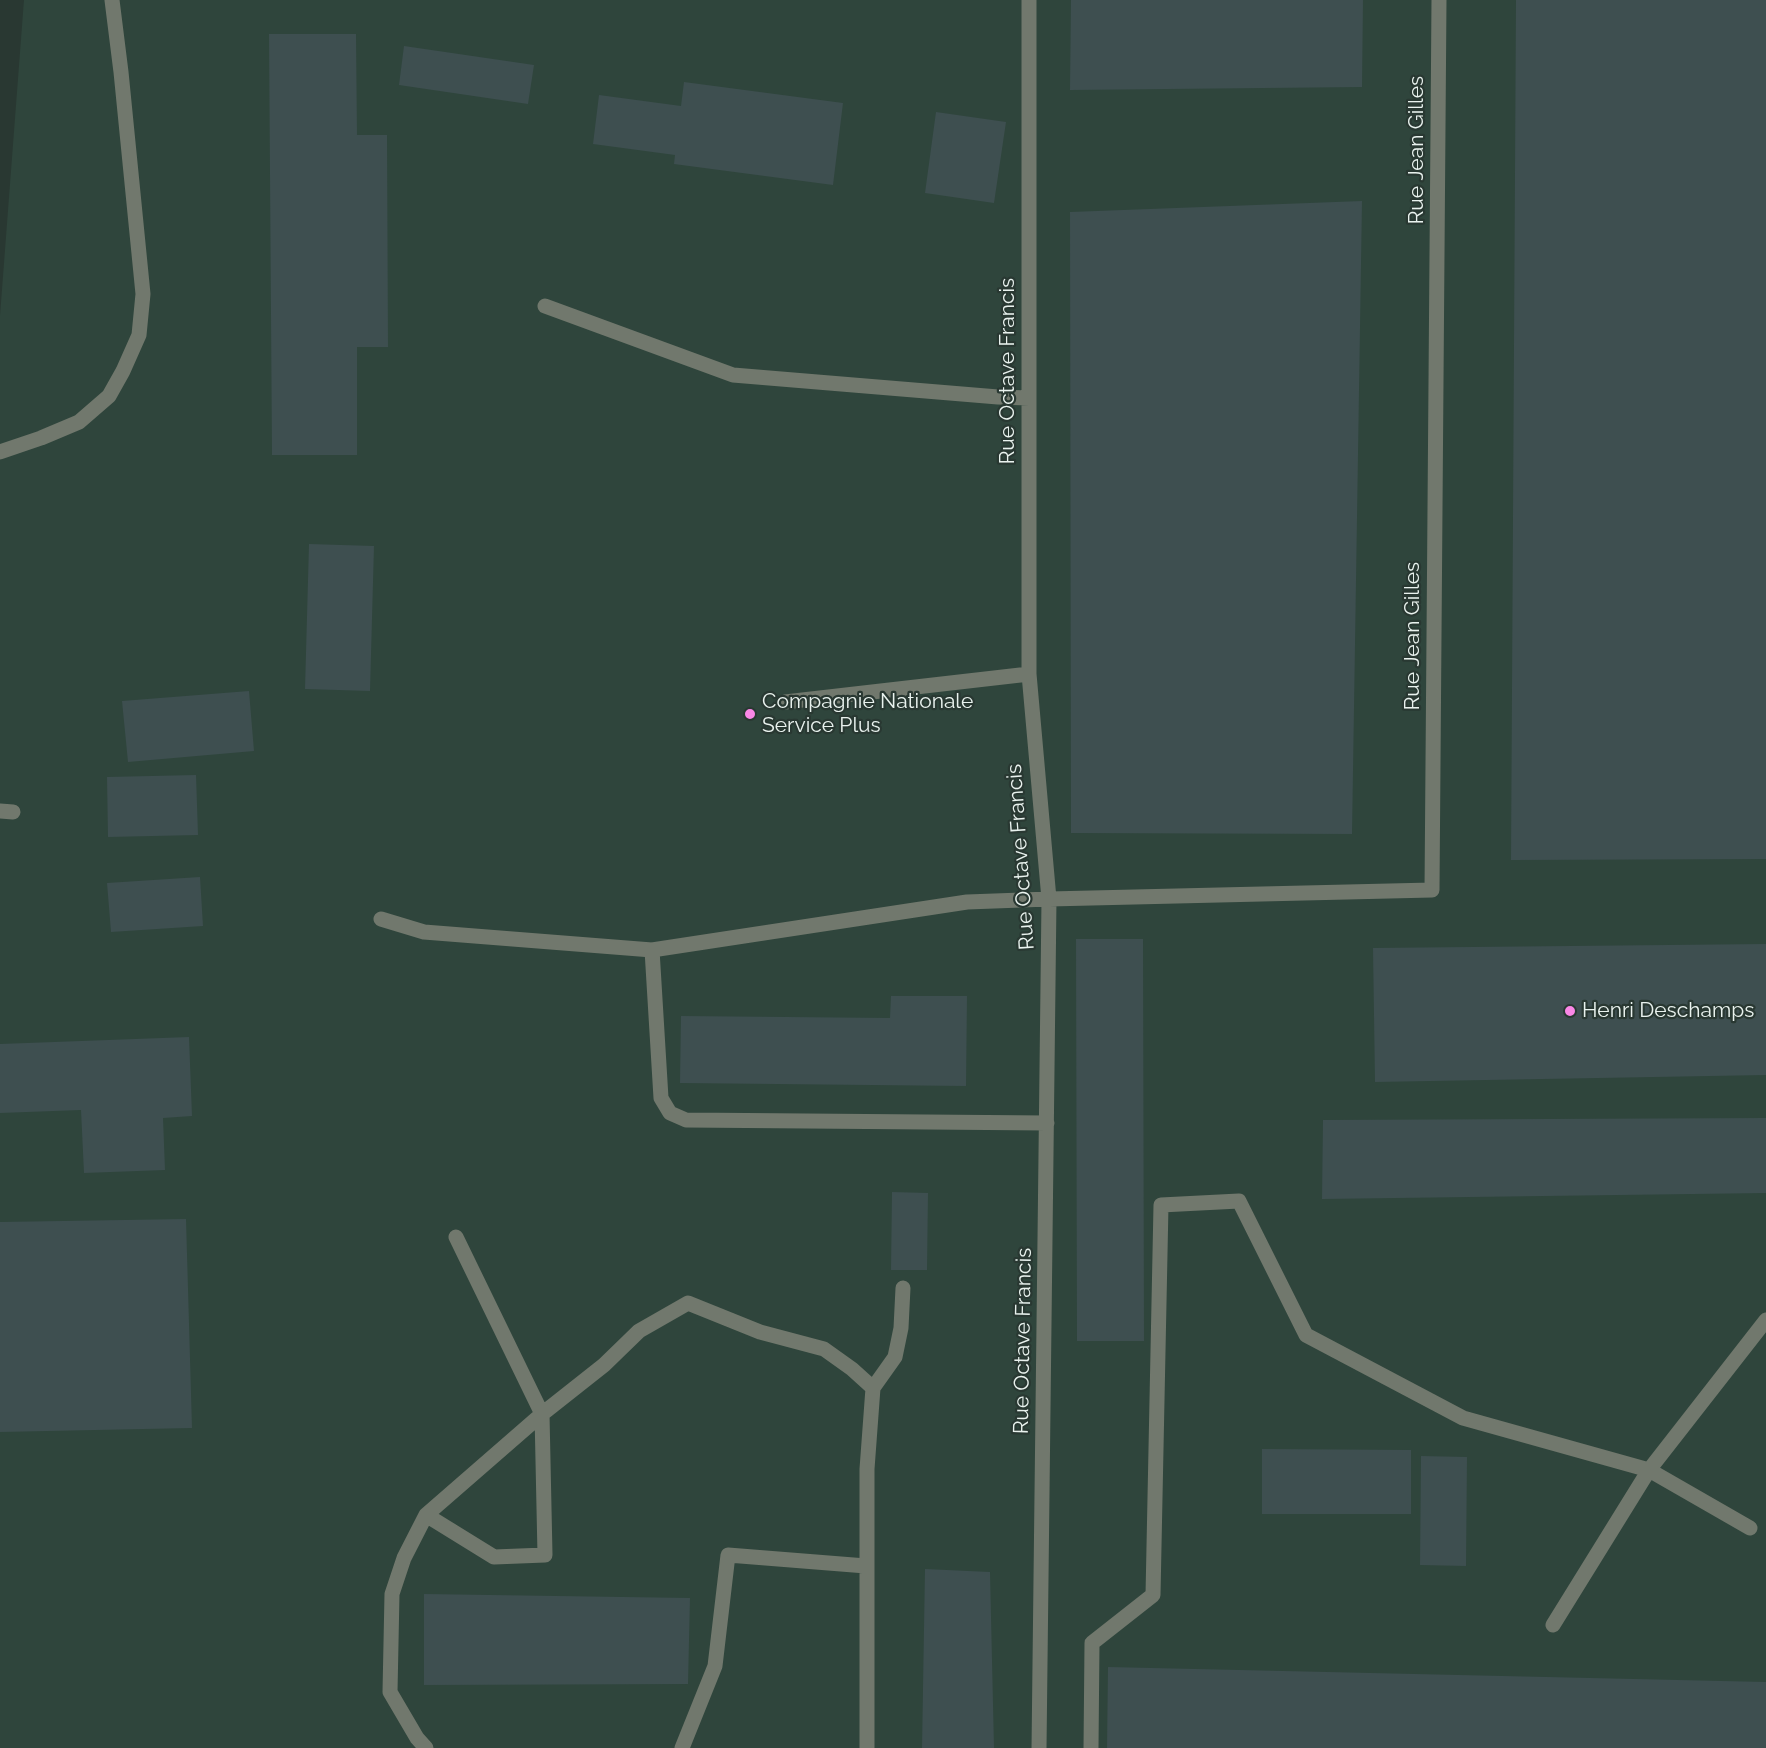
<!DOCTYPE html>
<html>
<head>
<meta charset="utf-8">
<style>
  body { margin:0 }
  canvas { display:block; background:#293832 }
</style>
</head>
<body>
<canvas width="1766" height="1748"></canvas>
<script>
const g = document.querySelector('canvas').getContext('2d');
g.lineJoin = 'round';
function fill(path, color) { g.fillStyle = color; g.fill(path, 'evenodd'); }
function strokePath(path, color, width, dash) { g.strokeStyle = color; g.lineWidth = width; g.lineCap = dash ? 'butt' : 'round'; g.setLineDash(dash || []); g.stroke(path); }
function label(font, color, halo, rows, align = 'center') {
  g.font = font + ' Raleway,sans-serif'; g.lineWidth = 4.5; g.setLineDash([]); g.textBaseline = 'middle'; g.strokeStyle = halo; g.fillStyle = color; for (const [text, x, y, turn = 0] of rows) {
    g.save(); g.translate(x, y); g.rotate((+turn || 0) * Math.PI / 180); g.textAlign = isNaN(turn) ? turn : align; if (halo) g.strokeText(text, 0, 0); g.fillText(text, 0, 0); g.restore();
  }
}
const built = new Path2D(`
  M24,0H1766V1748H0V316Z`);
const building = new Path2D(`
  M1071,0H1363L1362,87L1070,90Z
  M1516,0H1766V859L1511,860Z
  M269,34H356L357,135H387L388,347H357V455H272Z
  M404,46L534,65L528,104L399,85Z
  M684,82L843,103L833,185L674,164L675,155L593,144L599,95L681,106Z
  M936,112L1006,122L994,203L925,193Z
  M1362,201L1352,834L1071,833L1070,212Z
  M309,544L374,546L370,691L305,689Z
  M249,691L254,751L128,762L122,701Z
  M196,775L198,835L108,837L107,777Z
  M200,877L203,926L111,932L107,883Z
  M1076,939H1143L1144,1341H1077Z
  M1766,944V1075L1375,1082L1373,948Z
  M891,996H967L966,1086L680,1083L681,1016L890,1018Z
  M189,1037L192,1116L163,1118L165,1170L84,1173L81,1110L0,1113V1044Z
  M1766,1118V1193L1322,1199L1323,1120Z
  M892,1192L928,1193L927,1270H891Z
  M186,1219L192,1428L0,1432V1222Z
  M1262,1449L1411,1450V1514H1262Z
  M1421,1456L1467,1457L1466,1566L1420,1565Z
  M925,1569L990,1572L994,1748H922Z
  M424,1594L690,1598L688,1684L424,1685Z
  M1108,1667L1766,1682V1748H1107Z`);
const minor = new Path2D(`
  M1029,0V674L1049,899L1039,1748
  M545,306L733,375L998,397L1029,398
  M0,452L41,438L79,422L109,396L123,371L139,335L143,294L121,72L112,0
  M785,702L1029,674
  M0,811L13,812
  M381,919L424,932L652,950L967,902L1049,899L1432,890L1439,0
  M652,950L661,1098L670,1113L686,1120L1047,1123
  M426,1515L494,1557L545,1555L542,1414L456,1237
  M1553,1625L1649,1470L1766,1320
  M426,1748L417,1738L390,1692L392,1594L404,1558L426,1515L542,1414L604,1365L639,1331L688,1303L760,1332L824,1349L852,1369L873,1388
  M682,1748L715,1666L728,1555L866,1566
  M867,1748V1469L873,1388L895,1357L901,1328L903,1288
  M1091,1748L1092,1643L1153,1595L1161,1205L1239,1201L1306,1335L1463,1418L1649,1470L1750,1528`);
const markers = [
  [750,714,6,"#fa87e6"],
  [1570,1011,6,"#fa87e6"]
];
const streetNames = [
  ["Rue Jean Gilles",1417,150,-90],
  ["Rue Octave Francis",1008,371,-90],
  ["Rue Jean Gilles",1413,636,-90],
  ["Rue Octave Francis",1021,857,-94],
  ["Rue Octave Francis",1023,1341,-89]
];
const poiNames = [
  ["Compagnie Nationale",762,702],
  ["Service Plus",762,726],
  ["Henri Deschamps",1582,1011]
];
fill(built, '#2f453c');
fill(building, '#3e4f50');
strokePath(minor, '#71786d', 15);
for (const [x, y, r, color] of markers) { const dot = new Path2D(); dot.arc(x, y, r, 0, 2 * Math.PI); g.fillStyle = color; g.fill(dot); strokePath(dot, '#293832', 2); }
label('21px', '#e9f2ee', '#293832', streetNames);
label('21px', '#e9f2ee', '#293832', poiNames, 'left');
</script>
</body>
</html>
